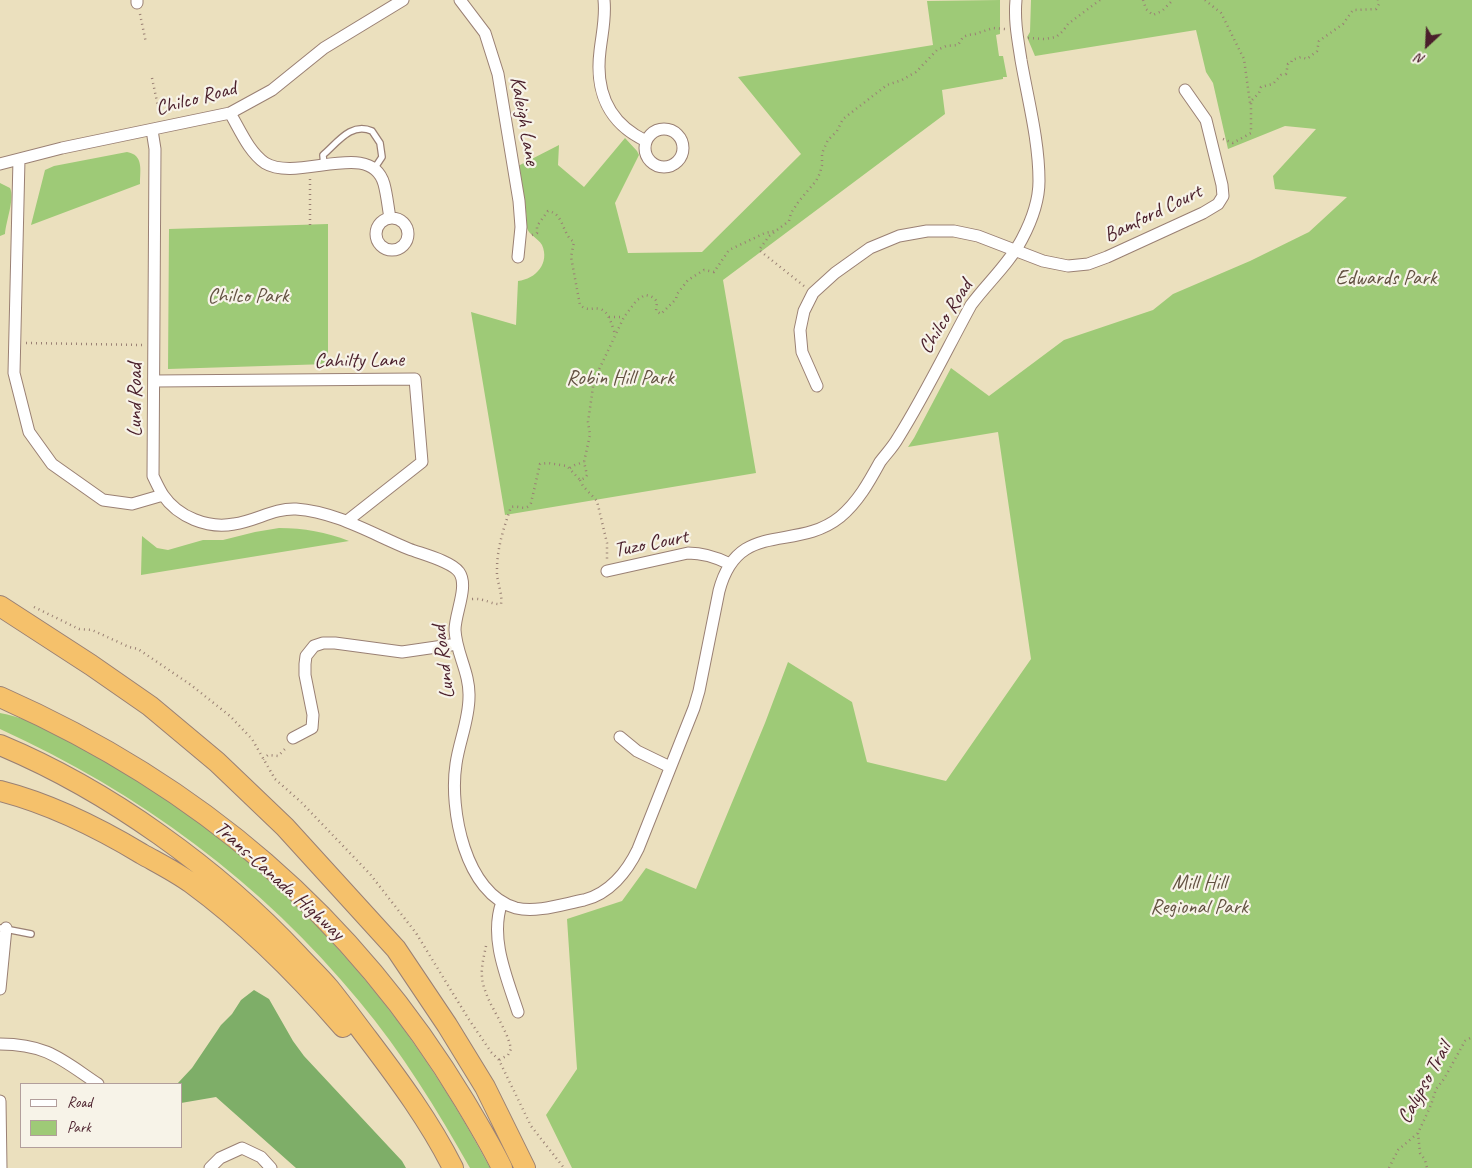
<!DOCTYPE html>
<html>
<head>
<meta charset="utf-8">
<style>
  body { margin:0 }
  #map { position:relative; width:1472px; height:1168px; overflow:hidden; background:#ebe0be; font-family:Caveat,sans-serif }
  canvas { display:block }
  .legend { position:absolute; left:20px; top:1083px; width:162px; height:65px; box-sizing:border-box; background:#f7f3e8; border:1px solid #b29e9c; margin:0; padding:6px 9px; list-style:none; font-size:15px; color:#4a1f2b }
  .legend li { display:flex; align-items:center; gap:10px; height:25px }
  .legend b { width:25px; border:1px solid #b29e9c }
  .north { position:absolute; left:1402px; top:20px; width:50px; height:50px; -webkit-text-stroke:4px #f7f3e8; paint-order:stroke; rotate:205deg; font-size:14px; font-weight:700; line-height:20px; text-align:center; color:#4a1f2b }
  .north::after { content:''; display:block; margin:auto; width:18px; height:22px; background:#4a1f2b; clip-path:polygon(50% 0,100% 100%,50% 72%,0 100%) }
</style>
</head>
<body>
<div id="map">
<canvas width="1472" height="1168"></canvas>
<ul class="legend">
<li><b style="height:6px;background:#fff"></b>Road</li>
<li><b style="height:14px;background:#9eca77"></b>Park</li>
</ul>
<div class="north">N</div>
</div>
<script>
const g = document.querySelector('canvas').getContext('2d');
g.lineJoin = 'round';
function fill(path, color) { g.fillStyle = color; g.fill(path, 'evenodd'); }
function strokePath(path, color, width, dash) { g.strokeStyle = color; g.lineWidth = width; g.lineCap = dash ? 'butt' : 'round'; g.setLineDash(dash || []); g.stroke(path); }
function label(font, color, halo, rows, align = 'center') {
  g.font = font + ' Caveat,sans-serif'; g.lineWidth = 4.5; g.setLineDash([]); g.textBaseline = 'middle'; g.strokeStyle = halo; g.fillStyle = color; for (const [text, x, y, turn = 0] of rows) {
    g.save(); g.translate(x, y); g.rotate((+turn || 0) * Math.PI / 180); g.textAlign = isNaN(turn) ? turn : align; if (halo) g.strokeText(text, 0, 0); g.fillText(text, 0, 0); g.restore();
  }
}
const green = new Path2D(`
  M1000,0V34L996,35L999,56H1003L1007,77H1003V79L942,90L945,114L723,280L756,473L505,515L471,312L516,325L518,281C536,279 550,263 542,245C538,238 529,235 527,228C525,223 527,217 526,212C525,197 521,181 518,166L559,145L558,165L584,187L625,138L637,151L639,155L615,203L628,253L702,252L801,154L738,77L933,45L927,1Z
  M1031,0H1472V1168H572L546,1115L577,1069L567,919L622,901L646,868L696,889L765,723L788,662L852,702L867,762L946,781L1031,659L998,432L908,447L914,438L951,368L989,396L1064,340L1153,310L1173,294L1250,261L1309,232L1347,197L1275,189L1273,176L1316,129L1285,126L1228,149L1213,83L1206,72L1196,30L1035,56L1027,37L1030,32Z
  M127,152C144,155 140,170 140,184L31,225L45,170L54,166Z
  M0,183L10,188C15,198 6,221 5,234L0,236Z
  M328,224V364L168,369L169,229Z
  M279,528C304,528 326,532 349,541L141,575L142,536L157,548L168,550L203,540H223L255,532Z
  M0,713C39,720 79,746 113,765C277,862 402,1000 490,1168H470C437,1110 402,1052 359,1001C262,883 139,792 0,729Z`);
const forest = new Path2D(`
  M254,990L269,999L293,1041L304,1056L402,1161L406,1168H296L216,1097L181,1103V1084H177L192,1068L221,1025L232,1014L241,1000Z`);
const path = new Path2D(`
  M1143,0L1146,9L1153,15L1162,11L1173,0
  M1205,0L1221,13L1244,59L1250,103
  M140,14L146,43
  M1028,38L1045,39L1056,37L1063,31L1068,24L1100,0
  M152,78L160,116
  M1223,139L1233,143L1251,133V101L1259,93L1261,87L1273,84L1281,75L1286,74L1288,64L1291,63L1292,60L1301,57L1307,59L1317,51L1319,41L1343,24L1353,10L1376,9L1379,4L1378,0
  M310,179V225
  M532,235L537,233V226L548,211C564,213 562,235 574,242L571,257L580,305C588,312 592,307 600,309C609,311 612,326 615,334
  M804,286L759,250L769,236L789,221L791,213L799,201L816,181L820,173L822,165V153L828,140L837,131L843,119L887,85L902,80L916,72L937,50L946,46L958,45L963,37L968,35L975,34L993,28L1005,29
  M609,317H624
  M26,343L143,345
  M570,468L575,465L584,462
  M580,480L583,486L597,501L607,543V561
  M472,599C485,598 492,605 501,604C503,593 496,581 497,569C497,548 504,527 511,507C519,505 526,512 531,503L540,464L548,463L567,466L580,480L585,478L587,475L584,462L590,435L588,422L594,380L624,317L637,300L645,295C651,296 654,297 657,302L656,311L661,314L676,299L677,294L688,280L704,270L714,272L729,250L765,233L775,231
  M34,607L79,629L92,630L129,647L138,649L191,685L230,716L252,739L275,779L301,802L370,874L416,933L468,1018L491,1052L499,1060L531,1126L564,1168
  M263,759L268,755L278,756L287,747
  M486,946C484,956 481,967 482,977C484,1001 506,1024 511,1049L508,1055L499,1060
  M1418,1133L1420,1153L1425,1160L1427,1168
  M1389,1168L1398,1150L1418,1133L1431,1105L1436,1089L1444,1079L1465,1041L1472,1037`);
const service = new Path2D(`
  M324,166L323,155C338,142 351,122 372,131L380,143L382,157L374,169
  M0,928L31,934`);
const minor = new Path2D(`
  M460,0L485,33L498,74L519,201L521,227L518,257
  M604,0C606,18 602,33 600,51C595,91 608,123 646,141
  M137,3V0
  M230,113C240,130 249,152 265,163C298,183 371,138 384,184C387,195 388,207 390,218
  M645 148a19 19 0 1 1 38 0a19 19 0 1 1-38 0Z
  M152,130L155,149L153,476C156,482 159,489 163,495C178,517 208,529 234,524C256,521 274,508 296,509C337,512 372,534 409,549C422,554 451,561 459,572C469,586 455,613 455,630C456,653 470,673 469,697C469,720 459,742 456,764C449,809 465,894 516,908C537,913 563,904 584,900C609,894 627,872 638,849L694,708L699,691L719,591C738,518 795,553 840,517C858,502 869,482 880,462C886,454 893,447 898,438C925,395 947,349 971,305C988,282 1009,264 1022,239C1031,222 1039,200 1039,181C1039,141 1028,100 1021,60C1018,40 1014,21 1016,0
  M19,159L14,373L29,432L52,464L103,500L132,504L163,495
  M0,164L62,148L230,113L272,90L324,48L403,0
  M376 234a16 16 0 1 1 32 0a16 16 0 1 1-32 0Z
  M154,381L415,379L422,462L347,521
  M817,386L802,352L800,330L804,311L813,293L835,273L870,248L899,236L927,231H954L978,236L1043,261L1068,266L1088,264L1107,257L1203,213L1218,204L1223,196L1222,185L1206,120L1185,90
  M607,571L688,553C704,553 716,557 730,564
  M620,737L637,751L670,767
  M293,738L312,728L313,715L305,675V664L306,656L314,646L323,643H335L402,652L457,644
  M502,902C489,938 507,978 518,1012
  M0,989L6,928
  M0,1044C47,1044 62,1060 98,1084
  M0,1101L1,1168
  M210,1168L220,1158L242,1148L261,1157L271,1168`);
const motorway = new Path2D(`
  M0,606L91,665L150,706L217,762L285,827L396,949L447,1025L485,1087L525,1168
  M0,697C199,785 353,916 465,1102C478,1124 491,1145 502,1168
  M0,745C108,790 218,869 298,955C308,966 319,976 329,988C342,1004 355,1022 368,1039C399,1080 430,1122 453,1168
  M0,791C51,804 97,827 142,854C158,863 176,872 191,883C247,924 297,974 343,1027`);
const streetNames = [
  ["Chilco Road",196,99,-15],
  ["Kaleigh Lane",524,121,80],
  ["Bamford Court",1153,214,-26],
  ["Chilco Road",946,317,-58],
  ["Cahilty Lane",359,361,-1],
  ["Lund Road",135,400,-90],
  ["Tuzo Court",651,544,-11],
  ["Lund Road",444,662,-97],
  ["Trans-Canada Highway",279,881,42],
  ["Calypso Trail",1425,1083,-61]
];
const parkNames = [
  ["Edwards Park",1386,278],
  ["Chilco Park",248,296],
  ["Robin Hill Park",620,378],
  ["Mill Hill",1199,883],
  ["Regional Park",1199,907]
];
fill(green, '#9eca77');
fill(forest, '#7eae68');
strokePath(service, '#9a8074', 8);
strokePath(minor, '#9a8074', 13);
strokePath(motorway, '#9a8074', 22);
strokePath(path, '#9a8074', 2.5, [1, 4]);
strokePath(service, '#fff', 5.5);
strokePath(minor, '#fff', 11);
strokePath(motorway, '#f5c16b', 20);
label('21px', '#4a1f2b', '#f7f3e8', streetNames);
label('21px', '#635242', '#f7f3e8', parkNames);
</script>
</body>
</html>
